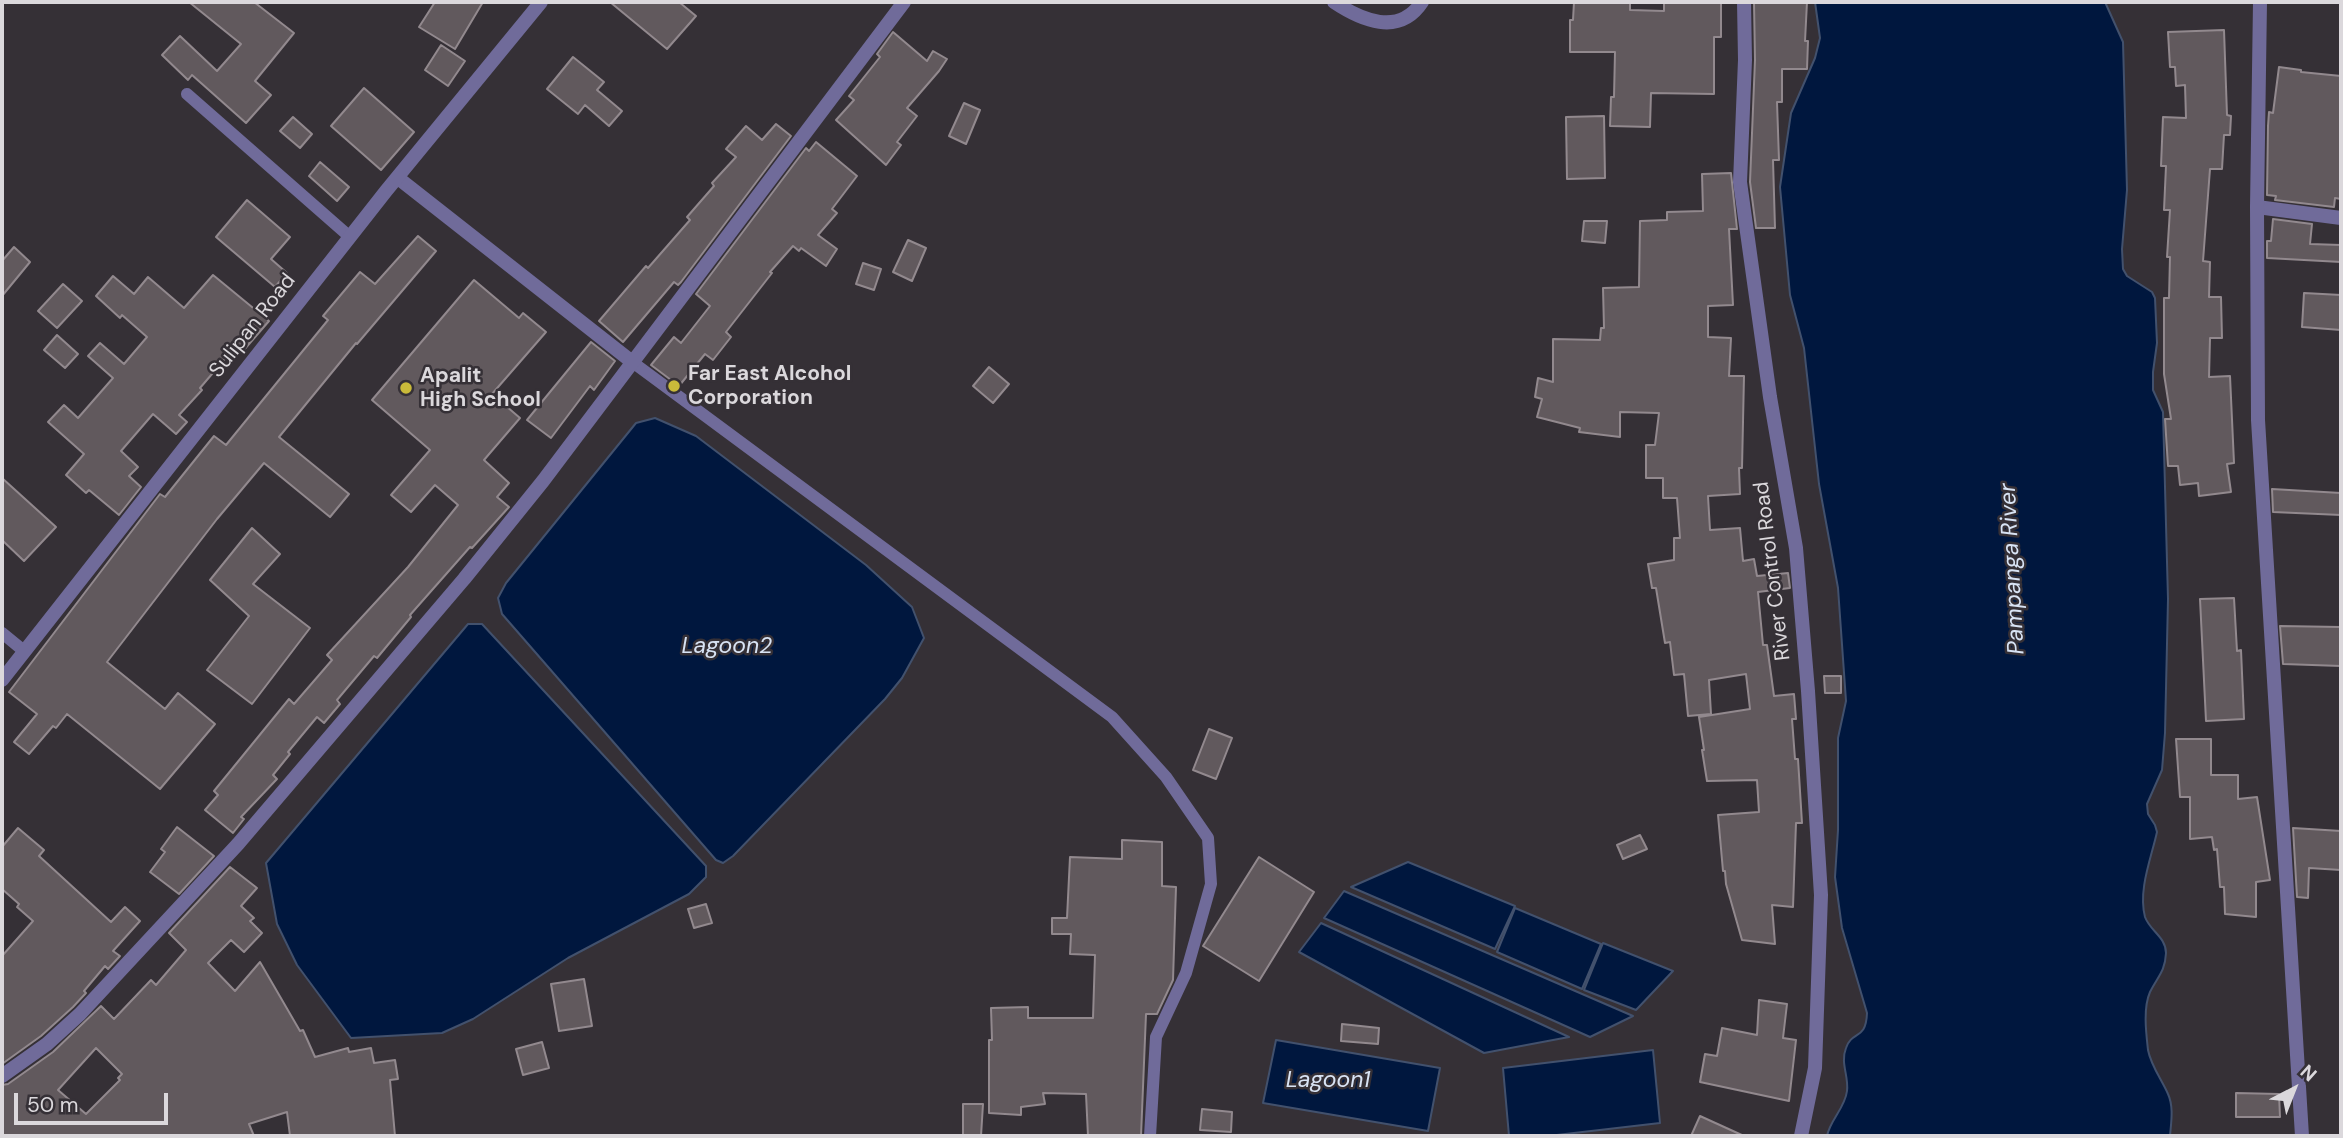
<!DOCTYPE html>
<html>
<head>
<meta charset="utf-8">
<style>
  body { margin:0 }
  #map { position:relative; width:2343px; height:1138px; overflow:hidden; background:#353036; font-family:"DM Sans",sans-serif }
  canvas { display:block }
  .frame { position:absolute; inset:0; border:4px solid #dbd8dc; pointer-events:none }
  .north { position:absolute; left:2259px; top:1054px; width:70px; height:70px; -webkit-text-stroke:5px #353036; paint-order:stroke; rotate:42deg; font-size:19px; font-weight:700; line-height:28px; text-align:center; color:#dbd8dc }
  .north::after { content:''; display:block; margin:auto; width:24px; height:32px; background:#dbd8dc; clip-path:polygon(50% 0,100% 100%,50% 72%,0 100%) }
  .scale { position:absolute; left:14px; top:1093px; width:154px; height:32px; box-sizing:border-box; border:4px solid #dbd8dc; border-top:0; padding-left:9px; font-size:21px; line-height:24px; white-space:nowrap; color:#dbd8dc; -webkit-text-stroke:5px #353036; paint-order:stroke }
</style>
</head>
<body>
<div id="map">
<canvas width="2343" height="1138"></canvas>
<div class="frame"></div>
<div class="north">N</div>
<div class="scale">50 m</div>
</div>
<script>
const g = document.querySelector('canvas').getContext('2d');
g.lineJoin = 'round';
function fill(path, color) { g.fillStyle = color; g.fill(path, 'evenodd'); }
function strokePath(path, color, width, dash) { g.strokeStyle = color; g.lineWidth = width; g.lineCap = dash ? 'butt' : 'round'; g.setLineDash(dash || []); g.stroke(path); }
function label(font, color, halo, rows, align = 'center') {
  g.font = font + ' "DM Sans",sans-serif'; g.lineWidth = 5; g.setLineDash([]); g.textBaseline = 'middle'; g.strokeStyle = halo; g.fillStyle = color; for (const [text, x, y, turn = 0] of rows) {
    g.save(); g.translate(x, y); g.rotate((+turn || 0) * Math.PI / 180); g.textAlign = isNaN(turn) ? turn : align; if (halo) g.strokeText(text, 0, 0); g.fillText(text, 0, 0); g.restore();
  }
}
const water = new Path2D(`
  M1815,2H2105L2123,42L2127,190L2122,249L2123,269L2127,276L2152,292L2155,298L2157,343L2153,372V390L2163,412L2168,599L2165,733L2162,770L2147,804L2148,814L2155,825L2157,832C2151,859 2138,890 2145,917C2150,931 2166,937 2166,953C2165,972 2158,976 2150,992C2143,1008 2146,1032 2148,1050C2151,1066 2162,1080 2168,1094C2174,1107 2171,1123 2170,1136H1827C1830,1120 1845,1108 1847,1091C1849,1076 1840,1063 1846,1048C1852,1030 1866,1041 1867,1013L1842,928L1835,877L1838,830V738L1846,701L1838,588L1819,484L1804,348L1790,295L1780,187L1791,113L1815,58L1820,38Z
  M655,418L696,436L866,565L912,607L924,638L902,678L885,699L733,856L723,863L716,860L502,614L498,598L506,583L636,423Z
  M468,624H482L706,866V877L689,894L568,958L473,1019L442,1033L351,1038L297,965L277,924L266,863Z
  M1408,862L1515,906L1495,949L1351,887Z
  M1344,891L1633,1016L1590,1037L1324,918Z
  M1515,908L1601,944L1582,989L1497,952Z
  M1321,923L1569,1037L1484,1053L1299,952Z
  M1603,943L1673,971L1636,1010L1584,990Z
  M1276,1040L1440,1068L1428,1131L1263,1103Z
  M1653,1050L1660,1123L1548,1136H1509L1503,1068Z`);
const building = new Path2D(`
  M189,2H254L294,33L255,81L271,95L246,123L192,75L188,80L162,55L180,36L217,71L241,44Z
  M435,2H483L455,49L419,27Z
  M610,2H679L696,16L667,49Z
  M1574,2H1630V10L1664,11V2H1721V37H1714V94L1651,93L1650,127L1610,126L1611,97H1614L1615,52H1570V20H1573Z
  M1754,2H1807L1805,41H1808L1807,69H1782V102H1777L1779,160H1773L1775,228H1756L1750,182L1755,60Z
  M2224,30L2227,115L2231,116L2230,135H2224L2222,169H2210L2203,261L2210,262L2209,297H2221L2222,338H2210L2209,377L2230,376L2234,463L2227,464L2231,492L2199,496L2198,483L2180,485L2178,466H2168L2165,419H2171L2164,374V298H2169L2170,257H2167L2170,210H2164L2166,166H2161L2163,117L2186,118L2185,85L2176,86L2175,67H2170L2168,32Z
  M893,32L927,61L933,51L947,59L939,71L907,108L917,116L897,142L901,145L886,165L836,120L854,100L849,96L880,57L877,54Z
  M441,45L465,61L448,86L425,70Z
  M573,57L604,82L597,90L622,111L609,126L585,105L578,114L547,89Z
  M2279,67L2301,70V72L2341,76V199L2335,198L2334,207L2275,200L2276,196L2267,195L2268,126L2269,112L2273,113Z
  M364,88L414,132L381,170L331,126Z
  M964,103L980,110L966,144L949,136Z
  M1604,116L1605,178L1567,179L1566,117Z
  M293,117L312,134L300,148L280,131Z
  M776,124L791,136L681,282L678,285L674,282L623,342L599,321L646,266L648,268L690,220L687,217L714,186L712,183L736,157L726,149L746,126L762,140Z
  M816,142L857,176L832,209L837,213L818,235L837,249L826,266L801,248L799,251L793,246L770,272L772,273L726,332L731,337L713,360L705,354L679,386L651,365L674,337L681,343L710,306L696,294L806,148L809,151Z
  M320,162L349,187L337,201L309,176Z
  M1731,173L1737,229H1729L1733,305L1708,306V337L1731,338L1729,376H1744L1742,468H1739L1740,494L1708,496L1710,530L1740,528L1743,561L1754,559L1757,576L1788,573L1790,588L1758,592L1763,645H1767L1774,696L1794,694L1796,719H1792L1795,759H1798L1802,823H1796L1793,907L1772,905L1775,944L1742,940L1726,884L1725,871H1723L1718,815L1759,812L1757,780L1707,781L1702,750H1704L1699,717L1750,709L1746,674L1709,680L1711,714L1688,716L1684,674L1674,675L1670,642L1665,643L1656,588H1652L1648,564L1674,560V538H1680L1677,498H1663V478H1646V445H1655L1659,413L1620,412V437L1579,432L1580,428L1537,417L1542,399L1535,397L1538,378L1553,382V339L1600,340L1601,328H1604L1603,288L1639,287L1640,221L1667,220V212L1703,211L1702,174Z
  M247,200L290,237L271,259L287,273L275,287L216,237Z
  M2273,219L2312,224L2310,244L2341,245V262L2267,258V241H2271Z
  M1584,221H1607L1605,243L1582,241Z
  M418,236L436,251L357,344L356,343L279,437L349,494L330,517L264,463L217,519L107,662L165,709L178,693L215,724L160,789L67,714L56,728L53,726L29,754L14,742L37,714L9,692L160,494L165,497L214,436L226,445L328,320L323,316L360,272L375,284Z
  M908,240L926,248L912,281L893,272Z
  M14,247L30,262L2,296V261Z
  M863,263L881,269L874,290L856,284Z
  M213,275L269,321L243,351L236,346L200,388L202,390L179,415L187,422L176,434L153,414L121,451L138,467L129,476L141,487L119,515L89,490L86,493L66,475L84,454L48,422L64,405L78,418L113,378L88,356L100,343L124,364L147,337L122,315L120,318L96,296L113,276L134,294L148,277L184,308Z
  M474,280L519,318L523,313L546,332L492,394L520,418L484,460L509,483L497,497L509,507L472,548L470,547L410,615L411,617L377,658L374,656L337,700L340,704L324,723L317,717L288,752L290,754L273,775L277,779L241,817L244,819L233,833L205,810L218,795L214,791L289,699L294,704L332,660L327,655L408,567L458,505L435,485L411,512L391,495L430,450L372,400Z
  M63,284L82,301L57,328L38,311Z
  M2304,293L2341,295V330L2302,327Z
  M57,335L78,354L65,368L44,350Z
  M591,342L615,361L594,390L590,386L551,438L527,420Z
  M989,367L1009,384L993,403L973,386Z
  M2,478L56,527L24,561L2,540Z
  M2272,489L2341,493V515L2273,512Z
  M252,528L280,554L253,584L310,628L252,704L207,670L249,616L210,580Z
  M2234,598L2237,651L2241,650L2244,719L2206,721L2200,599Z
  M2280,626L2341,627V666L2283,664Z
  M1824,676H1841V693H1825Z
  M1209,729L1232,738L1216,779L1193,770Z
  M2176,739H2211V775H2238V799L2257,797L2270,880L2256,882V917L2225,914L2224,887H2220L2217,849L2214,850L2212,837L2190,839V797H2180Z
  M177,827L214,856L179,894L150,872L165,852L161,849Z
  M18,828L44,850L39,856L111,922L125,907L140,921L113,951L120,956L108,969L105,966L84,991L86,993L73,1007L41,1036L2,1064V956L33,921L17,907L19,904L2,889V847Z
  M2293,828L2341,831V870L2309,868L2308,898L2297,897Z
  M1640,835L1647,849L1623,859L1617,845Z
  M1122,840L1162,842V886L1176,887L1173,980L1157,1014H1146L1141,1136H1088L1086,1094L1043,1093L1045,1104L1021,1107V1115L989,1113V1040H992L991,1008L1028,1007V1018H1093L1095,955L1070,954L1071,934H1052V918H1067L1070,857L1122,859Z
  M1259,857L1314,892L1259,981L1203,946Z
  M230,867L257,888L241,906L254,918L250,921L262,933L244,952L231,940L208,963L235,991L260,962L300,1031L303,1030L315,1057L348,1048L349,1052L371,1048L374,1063L395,1060L398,1079L390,1080L395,1136H290L287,1112L249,1124L254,1136H2V1085L8,1084L53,1052L101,1006L114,1019L151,980L156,985L186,950L169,933ZM96,1048L122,1074L118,1078L120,1080L86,1114L58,1090Z
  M706,904L712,923L694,928L688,909Z
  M584,979L592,1026L559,1031L551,984Z
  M1759,1000L1787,1004L1783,1038L1796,1040L1789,1101L1700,1082L1705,1054L1717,1056L1722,1028L1757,1035Z
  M1342,1024L1379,1028L1378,1044L1341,1041Z
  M542,1042L549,1068L523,1075L516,1049Z
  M2236,1093L2279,1094L2280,1117H2236Z
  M963,1104H983L981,1136H963Z
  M1202,1109L1232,1112L1231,1132L1200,1130Z
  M1700,1116L1744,1136H1691Z`);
const service = new Path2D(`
  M187,94L350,237
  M631,361L1112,717L1166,777L1208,838L1211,884L1186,973L1156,1037L1150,1136
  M2,633L24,651`);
const minor = new Path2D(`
  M1334,2C1361,20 1399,37 1422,2
  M398,178L631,361
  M2257,207L2341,218
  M2,1076L47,1044L80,1014L238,844L464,579L543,481L904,2`);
const tertiary = new Path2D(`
  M1744,2L1745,60L1740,182L1770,397L1796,548L1808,691L1821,895L1815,1068L1801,1136
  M2260,2L2257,207L2258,420L2302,1136
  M2,680L386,191L541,2`);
const markers = [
  [674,386,7,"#c9ba3a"],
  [406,388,7,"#c9ba3a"]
];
const streetNames = [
  ["Sulipan Road",253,326,-52],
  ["River Control Road",1773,571,-97]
];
const poiNames = [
  ["Far East Alcohol",688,374],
  ["Corporation",688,398],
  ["Apalit",420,376],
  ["High School",420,400]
];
const waterNames = [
  ["Pampanga River",2013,569,-93],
  ["Lagoon2",727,647],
  ["Lagoon1",1328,1081]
];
fill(water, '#00173e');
strokePath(water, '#42516d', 2);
fill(building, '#61595d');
strokePath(building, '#92898e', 2);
strokePath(service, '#706b9a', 12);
strokePath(minor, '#706b9a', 14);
strokePath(tertiary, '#706b9a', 14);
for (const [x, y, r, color] of markers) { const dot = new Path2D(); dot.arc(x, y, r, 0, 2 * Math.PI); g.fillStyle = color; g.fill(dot); strokePath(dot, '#353036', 2.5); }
label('21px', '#dbd8dc', '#353036', streetNames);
label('bold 21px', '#dbd8dc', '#353036', poiNames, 'left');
label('italic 23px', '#d8e3f4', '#353036', waterNames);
</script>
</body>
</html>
